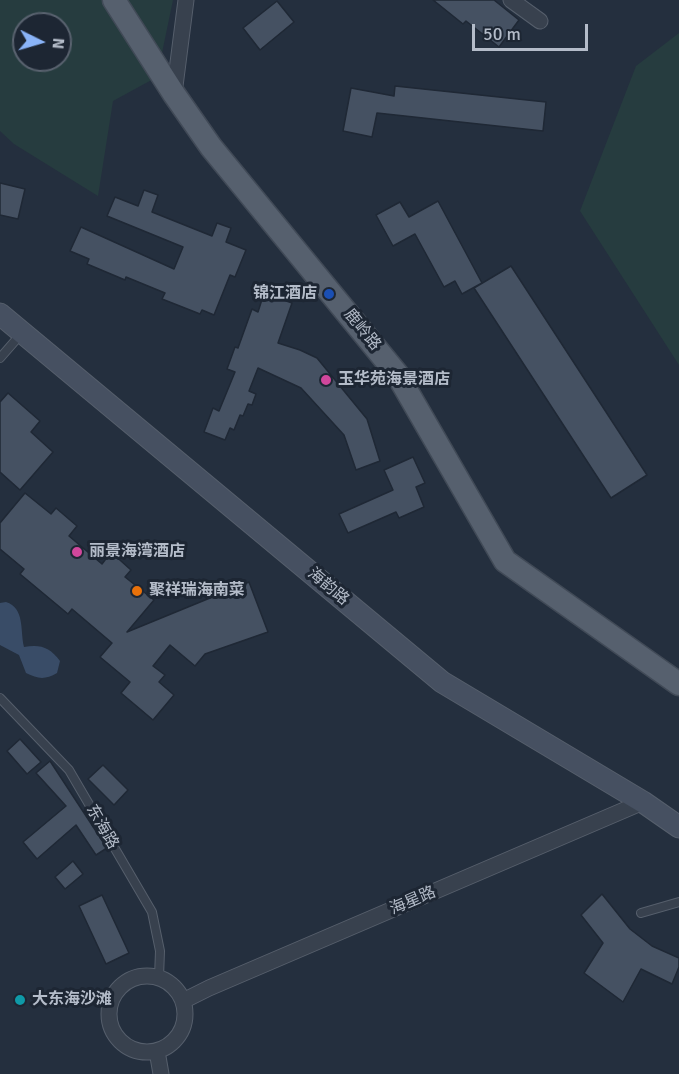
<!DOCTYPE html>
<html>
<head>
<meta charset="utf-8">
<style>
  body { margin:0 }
  #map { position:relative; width:679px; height:1074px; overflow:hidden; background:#242f3e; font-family:Signika,sans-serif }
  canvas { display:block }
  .north { position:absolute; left:12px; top:12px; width:60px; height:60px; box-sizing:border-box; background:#1d2633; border:2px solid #59626f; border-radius:50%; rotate:95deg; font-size:16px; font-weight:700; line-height:24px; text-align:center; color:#b4bcc9 }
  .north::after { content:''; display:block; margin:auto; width:21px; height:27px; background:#8ab4f8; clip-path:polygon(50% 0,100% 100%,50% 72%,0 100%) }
  .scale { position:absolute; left:472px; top:24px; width:116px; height:27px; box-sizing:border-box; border:3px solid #b4bcc9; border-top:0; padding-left:8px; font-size:18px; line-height:21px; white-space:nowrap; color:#b4bcc9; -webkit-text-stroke:4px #1d2633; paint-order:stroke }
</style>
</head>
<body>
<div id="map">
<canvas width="679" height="1074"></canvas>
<div class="north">N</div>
<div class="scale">50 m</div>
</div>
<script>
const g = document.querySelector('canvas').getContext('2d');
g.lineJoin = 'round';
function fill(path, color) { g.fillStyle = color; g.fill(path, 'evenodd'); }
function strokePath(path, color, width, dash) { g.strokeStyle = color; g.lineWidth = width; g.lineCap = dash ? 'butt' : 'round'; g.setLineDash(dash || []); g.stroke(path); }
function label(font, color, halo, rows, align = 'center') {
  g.font = font + ' Signika,"Noto Sans SC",sans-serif'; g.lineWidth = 6; g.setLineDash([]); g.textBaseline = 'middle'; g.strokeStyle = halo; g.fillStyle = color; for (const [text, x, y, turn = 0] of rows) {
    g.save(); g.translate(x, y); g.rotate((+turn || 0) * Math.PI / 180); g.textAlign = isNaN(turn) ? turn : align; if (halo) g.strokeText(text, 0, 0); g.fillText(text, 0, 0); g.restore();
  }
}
const green = new Path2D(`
  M0,0H173L157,77L113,101L98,196L14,144L0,131ZM24,24H60V60H24Z
  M679,33V365L580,211L636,66Z`);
const water = new Path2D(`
  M6,602C25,608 20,630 24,647C40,644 50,647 60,661L57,673C45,680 38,679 26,673L19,655L0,645V603Z`);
const building = new Path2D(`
  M433,0H494L519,20L499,47L466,21L463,24Z
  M277,1L294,22L260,50L243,28Z
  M395,86L546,102L543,131L377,113L372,137L343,131L351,88L394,96Z
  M0,183L25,189L18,219L0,215Z
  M144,190L158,195L152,212L212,236L217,223L231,228L226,242L246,250L235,277L230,275L214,315L202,310L200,314L162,299L165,293L126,277L125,280L87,264L89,259L70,251L81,227L174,269L183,247L107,216L115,197L138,206Z
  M438,201L482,283L462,294L455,281L444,287L415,234L393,246L376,215L400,202L409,217Z
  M511,266L647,475L611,498L474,288Z
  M264,293L292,303L278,343L300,350L317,358L367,419L380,461L356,470L344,435L301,388L258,368L249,391L256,394L252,405L248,404L243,416L240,415L234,430L230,428L225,440L204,432L213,408L219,411L235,372L227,369L235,347L238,348L252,309L258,312Z
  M8,393L40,421L31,432L53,452L20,490L0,472V402Z
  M413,457L425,483L416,487L424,507L399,518L396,512L348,533L339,514L393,490L384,470Z
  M25,493L51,514L56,508L77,526L69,536L102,564L111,552L131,570L125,577L154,600L127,632L249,582L268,632L205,654L195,666L170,645L153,666L165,675L159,682L174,695L153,720L121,693L130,682L100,657L112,643L72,609L68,614L20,574L24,569L0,549V523Z
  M20,739L41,762L27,774L7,751Z
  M50,761L107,848L96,855L76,825L37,859L23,842L66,806L36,773Z
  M103,765L128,790L114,805L88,779Z
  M73,861L83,874L65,889L55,877Z
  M602,894L630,929L652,946L679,958V967L672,984L641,969L623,1002L584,973L603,943L581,915Z
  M102,895L129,953L106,964L79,906Z`);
const lane = new Path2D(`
  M0,358L21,334
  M0,698L69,770L152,912L160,951L159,977
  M641,913L679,902`);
const street = new Path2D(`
  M511,0L540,21
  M174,94L186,0
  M109 1014a38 38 0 1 1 76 0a38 38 0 1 1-76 0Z
  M183,1001L209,988L643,802
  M157,1051L161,1074`);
const secondary = new Path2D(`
  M0,314L442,682L643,802L679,827`);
const primary = new Path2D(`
  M114,0L174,94L211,147L397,374L505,561L679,684`);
const markers = [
  [329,294,6,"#1a4fb4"],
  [326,380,6,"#d1479c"],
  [77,552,6,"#d1479c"],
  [137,591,6,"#e8710a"],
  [20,1000,6,"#0f9aa8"]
];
const poiNames = [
  ["锦江酒店",317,294,"right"],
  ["玉华苑海景酒店",338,380],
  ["丽景海湾酒店",89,552],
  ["聚祥瑞海南菜",149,591],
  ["大东海沙滩",32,1000]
];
const streetNames = [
  ["鹿岭路",362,330,51],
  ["海韵路",328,587,40],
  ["东海路",102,827,60],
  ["海星路",413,901,-23]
];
fill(green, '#263c3f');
fill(water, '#394c67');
fill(building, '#455162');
strokePath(building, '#1f2835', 1.5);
strokePath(lane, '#565f6c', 10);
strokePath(street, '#565f6c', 17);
strokePath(secondary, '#565f6c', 23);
strokePath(primary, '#414a57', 25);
strokePath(lane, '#38414e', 8);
strokePath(street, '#38414e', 15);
strokePath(secondary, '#465061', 21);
strokePath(primary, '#56606e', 22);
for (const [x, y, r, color] of markers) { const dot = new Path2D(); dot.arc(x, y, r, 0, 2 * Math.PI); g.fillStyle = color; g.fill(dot); strokePath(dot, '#1d2633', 2); }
label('bold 16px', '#b4bcc9', '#1d2633', poiNames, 'left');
label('16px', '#b4bcc9', '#1d2633', streetNames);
</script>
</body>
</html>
